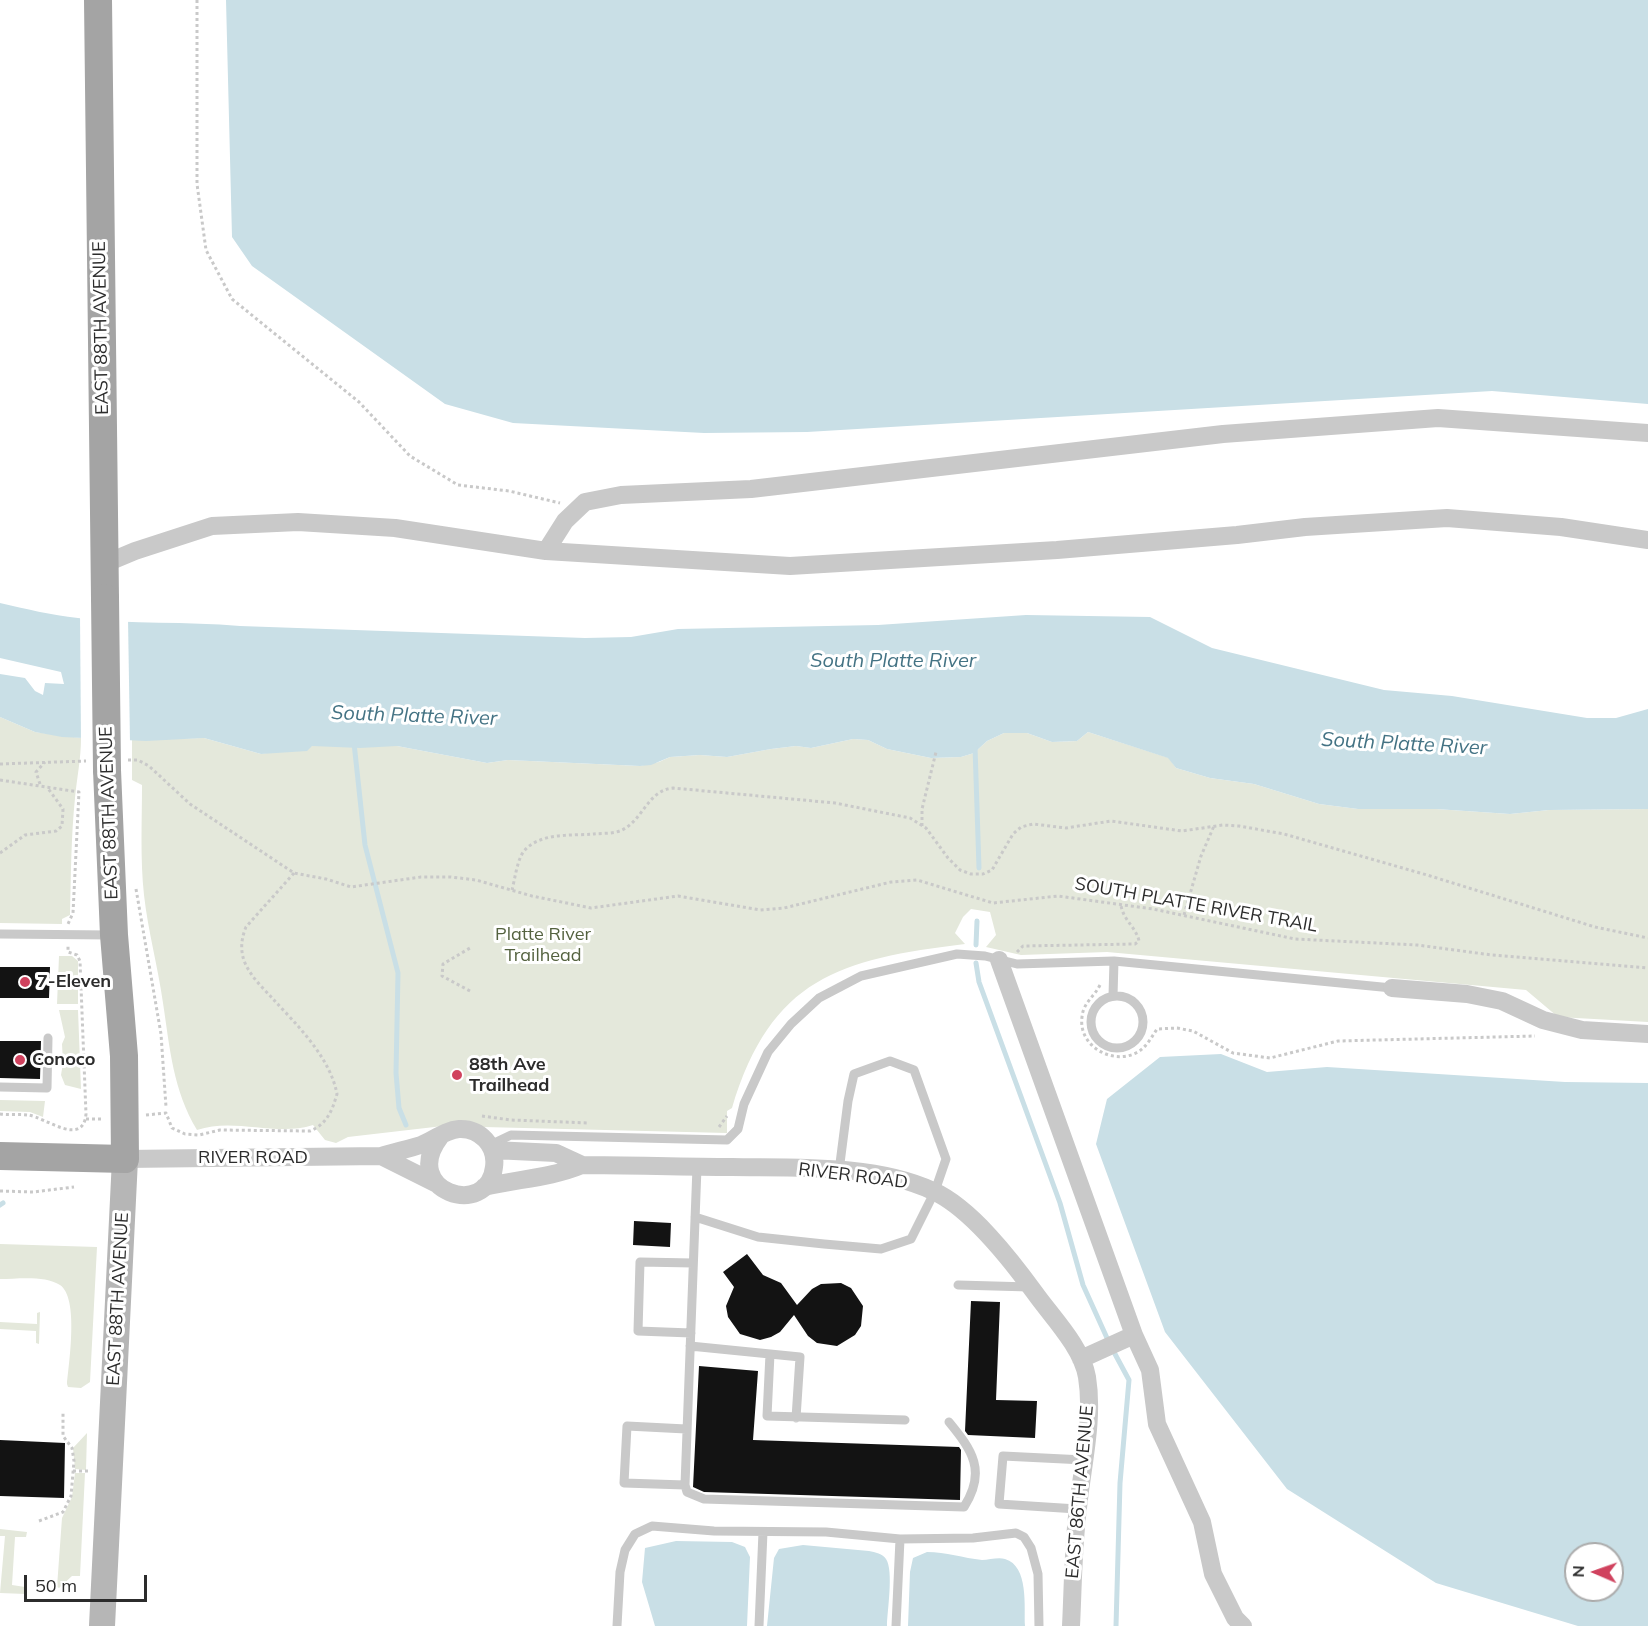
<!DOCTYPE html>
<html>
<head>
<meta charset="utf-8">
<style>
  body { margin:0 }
  #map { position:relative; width:1648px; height:1626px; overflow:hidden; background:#fff; font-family:Mulish,sans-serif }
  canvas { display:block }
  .north { position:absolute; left:1564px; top:1542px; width:60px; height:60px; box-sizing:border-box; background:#fff; border:2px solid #ababab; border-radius:50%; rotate:272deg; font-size:16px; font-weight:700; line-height:24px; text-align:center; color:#2c2c2c }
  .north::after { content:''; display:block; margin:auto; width:21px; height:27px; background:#d0425e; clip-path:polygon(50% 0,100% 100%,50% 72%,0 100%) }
  .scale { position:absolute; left:24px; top:1575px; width:123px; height:27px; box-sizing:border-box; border:3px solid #2c2c2c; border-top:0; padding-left:8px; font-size:18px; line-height:21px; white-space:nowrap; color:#2c2c2c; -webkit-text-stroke:4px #fff; paint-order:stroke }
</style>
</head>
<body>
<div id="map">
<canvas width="1648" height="1626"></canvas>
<div class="north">N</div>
<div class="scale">50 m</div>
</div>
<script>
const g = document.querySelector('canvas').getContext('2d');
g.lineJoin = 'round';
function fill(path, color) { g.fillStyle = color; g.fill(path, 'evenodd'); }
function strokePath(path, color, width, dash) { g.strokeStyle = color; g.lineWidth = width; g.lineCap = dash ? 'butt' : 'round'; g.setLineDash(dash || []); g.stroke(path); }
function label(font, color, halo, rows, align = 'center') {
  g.font = font + ' Mulish,sans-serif'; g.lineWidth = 6; g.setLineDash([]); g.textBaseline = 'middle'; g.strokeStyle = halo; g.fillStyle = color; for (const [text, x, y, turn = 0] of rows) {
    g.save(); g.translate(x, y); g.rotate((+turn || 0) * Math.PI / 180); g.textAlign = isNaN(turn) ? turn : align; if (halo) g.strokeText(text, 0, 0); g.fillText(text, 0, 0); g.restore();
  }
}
const green = new Path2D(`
  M0,717L35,732L81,738C81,759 77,777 75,798C71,837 71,876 70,915L62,919V924L0,923Z
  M1088,732L1169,758L1176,768L1210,778L1254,784L1319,804L1358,809H1436L1510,814L1549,810L1648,809V1022L1558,1017L1526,990L1107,952L1021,955L986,947L996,935L990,912L971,909L963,917L955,933L965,944C840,959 771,978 732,1108L727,1111V1133L443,1126L348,1137L336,1143L325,1140L313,1125C276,1137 234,1117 197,1130C173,1090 170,1049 163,1003C158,967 148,931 144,895C140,859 142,821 142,785L132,780V740L204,738L261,754L312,746H397L487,763L508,760L640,766L659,762L670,757L700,755L727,757L771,749L796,746L811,748L853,739L868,740L887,749L931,758L961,757L974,753L987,741L1004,733H1027L1052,742L1077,741Z
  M59,956H72L78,961V1004H57Z
  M59,1010H78L81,1089L65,1085L61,1075L63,1063L62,1044L65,1037Z
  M0,1100L45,1101L43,1117L30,1112L0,1111Z
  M0,1244L97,1247L90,1382L81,1388L68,1387L67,1384C69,1362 79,1298 60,1285C45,1275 17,1279 0,1279Z
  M40,1312L39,1344L36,1343V1331L0,1329V1322L37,1324V1313Z
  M87,1433L86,1470L75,1469L73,1448Z
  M75,1473H85L80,1576H72L59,1588L57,1587L62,1518L72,1497Z
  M0,1529L27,1532L26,1537H15L12,1585L25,1587L26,1594L0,1593L5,1536H0Z`);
const water = new Path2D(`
  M226,0H1648V404L1492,391L807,432L704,433L513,423L445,404L252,266L232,237Z
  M0,603C26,609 51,615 78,618C132,625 186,621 240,626L585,638L631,637L678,629L878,625L1026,615L1150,617L1212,648L1384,690L1452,696L1587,718H1616L1648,709V809L1549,810L1510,814L1436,809H1358L1319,804L1254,784L1210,778L1176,768L1168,758L1088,732L1077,741L1052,742L1027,733H1004L987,741L974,753L961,757L931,758L887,749L868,740L853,739L811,748L796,746L771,749L727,757L700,755L670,757L651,765L640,766L508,760L487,763L397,746L360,748L312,746L307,751L261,754L204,738L146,741L62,737L35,732L0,717V674L25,678L35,691L43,695L45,683L64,684L61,672L0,658Z
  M1221,1054L1267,1072L1327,1067L1565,1082L1648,1083V1626H1578L1436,1583L1287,1489L1165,1332L1096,1144L1107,1099L1160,1057ZM1576,1554H1612V1590H1576Z
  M676,1541L732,1542L745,1547L750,1557L747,1626H655L642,1582L645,1548Z
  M803,1545L869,1551C875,1552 883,1554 886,1559C894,1571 887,1612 887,1626H767L774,1558L779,1549Z
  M927,1552C946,1552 963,1558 982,1560C989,1560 998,1557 1005,1559C1029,1566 1024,1607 1025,1626H908L910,1572L913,1558Z`);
const pier = new Path2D(`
  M80,615L128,619L130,743L81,741Z`);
const stream = new Path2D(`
  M354,743L365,845L398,973L396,1073L399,1108L406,1125
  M975,747L979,868
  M976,945L977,921
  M976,963L979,982L1060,1203L1083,1285L1107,1338
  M0,1205L3,1203
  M1115,1354L1129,1380L1120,1483L1116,1626`);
const building = new Path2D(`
  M0,967H50L49,998H0Z
  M0,1041H41L40,1079L0,1078Z
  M634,1221L671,1223L670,1247L633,1245Z
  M747,1254L763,1275L781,1283L797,1305L812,1289L821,1284L841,1283L851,1288L863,1306L861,1326L855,1335L837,1346L817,1343L808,1336L794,1315L780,1332L771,1337L760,1340L740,1334L728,1317L726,1306L734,1287L723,1272Z
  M971,1301L1000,1302L996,1400L1037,1401L1035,1438L968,1435L965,1431Z
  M699,1366L758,1371L753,1440L959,1447L961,1450L960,1500L704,1492L693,1487Z
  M0,1440L65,1443L64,1498L0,1496Z`);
const path = new Path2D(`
  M197,0V184L206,250L232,299L359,402L410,456L458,485L509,491L560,503
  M128,760H138L149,766L190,804L294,873L326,879L351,887L421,877H451L476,880L532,896L591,908L678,896L760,910L784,908L891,882L917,880L993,903L1058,896L1153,909L1295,939L1417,945L1492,955L1648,968
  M0,764L86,761
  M0,780L79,792L73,913L68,924
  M40,784L36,772L45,762
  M922,826V809L936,752
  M0,853L25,835L56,831L62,826L63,809L47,787
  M136,889L161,1034L166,1107
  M512,890C515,879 517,860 524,851C540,832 572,836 594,834C603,833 614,834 622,830C643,820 648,790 673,788L835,803L910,818L926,828L948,858L960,870L971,874H983L992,870L1013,834L1021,827L1033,824L1066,828L1111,821L1182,831L1223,825L1239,826L1284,834L1427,875L1595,927L1648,938
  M1184,915L1201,856L1214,826
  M1017,952L1023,946L1135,944L1139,941C1136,927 1123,920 1121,905
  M1100,985C1094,997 1083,1003 1082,1017C1078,1046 1112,1065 1136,1053C1146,1048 1151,1038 1157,1029L1177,1028L1193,1031L1233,1053L1270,1058L1338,1041L1535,1036
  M470,991L442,976L443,964L470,948
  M0,1114C9,1115 19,1114 28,1115C45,1117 83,1148 86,1114L80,961L77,955L68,952V946
  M146,1115L166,1113L172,1128L185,1134L199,1135L220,1130L310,1131C327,1124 332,1111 337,1094C330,1057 297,1025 273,999C263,988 251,977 245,963C240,951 241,939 246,927L294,873
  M482,1116L511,1120L589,1123
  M86,1119H103
  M719,1127L727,1116
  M0,1191L33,1192L74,1187
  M73,1471H88
  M39,1521L63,1512L71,1496L74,1461L72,1448L63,1436V1413`);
const service = new Path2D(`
  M0,934L111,935
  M1113,996L1114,961
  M1091 1022a26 26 0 1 1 52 0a26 26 0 1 1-52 0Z
  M0,1087L47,1088L48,1038
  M490,1145L511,1135L727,1140L738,1129L744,1104L768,1052L791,1024L819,998L861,976L957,954L985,956L1017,964L1114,961L1392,988
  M695,1217L758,1237L824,1244L881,1249L911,1239L935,1191L946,1159L914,1070L890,1061L854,1074L848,1101L839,1171
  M958,1285L1030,1287
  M691,1333L638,1331L640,1262L693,1263
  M690,1346L770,1354L767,1416L905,1420
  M770,1354L800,1357L796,1418
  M686,1429L627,1426L624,1483L685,1485L697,1167
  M685,1485L687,1492L704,1499L964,1507C987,1471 972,1450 949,1422
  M1077,1509L999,1504L1003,1456L1084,1460
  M617,1626L620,1572L625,1550L635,1534L652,1526L714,1531L826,1532L900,1539L973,1538L1016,1533L1024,1537L1031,1548L1038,1574L1039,1626
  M759,1626L763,1532
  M896,1626L900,1539`);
const minor = new Path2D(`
  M546,551L565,521L585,502L621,495L751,489L1223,434L1438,418L1648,433
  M104,564L135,551L212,526L298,522L395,528L546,551L790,566L1057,550L1237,535L1305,527L1447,518L1561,527L1648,540
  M999,960L1134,1335L1150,1370L1157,1424L1202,1522L1213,1574L1235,1618L1243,1626
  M1392,988L1467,994L1502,1001L1543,1020L1582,1030L1648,1034
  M493,1150L556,1153L582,1165
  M381,1156L437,1184
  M125,1159L381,1156C394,1152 408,1149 421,1145C433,1140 446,1130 459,1129C480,1128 497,1146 494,1167C488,1220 399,1191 440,1137
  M484,1187C517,1179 551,1178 582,1165C632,1165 682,1167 732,1167C794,1168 876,1164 933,1191C971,1208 1011,1260 1035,1293C1052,1317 1082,1347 1087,1377C1094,1420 1082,1466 1078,1508C1073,1547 1073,1587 1071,1626
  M1081,1359L1134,1335`);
const secondary = new Path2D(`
  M102,1626L125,1159`);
const primary = new Path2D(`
  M98,0L105,598
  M0,1156L125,1159L124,1056L114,935L107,770`);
const primaryBridge = new Path2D(`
  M105,598L107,770`);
const markers = [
  [25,982,6,"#d0425e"],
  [20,1060,6,"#d0425e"],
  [457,1075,6,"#d0425e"]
];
const streetNames = [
  ["EAST 88TH AVENUE",101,328,-91],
  ["EAST 88TH AVENUE",109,813,-92],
  ["SOUTH PLATTE RIVER TRAIL",1196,905,10],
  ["RIVER ROAD",253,1158],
  ["RIVER ROAD",853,1176,7],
  ["EAST 88TH AVENUE",118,1299,-87],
  ["EAST 86TH AVENUE",1080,1492,-85]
];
const parkNames = [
  ["Platte River",543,935],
  ["Trailhead",543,956]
];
const poiNames = [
  ["7-Eleven",37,982],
  ["Conoco",32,1060],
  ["88th Ave",469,1065],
  ["Trailhead",469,1086]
];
const waterNames = [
  ["South Platte River",893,661],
  ["South Platte River",414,716,2],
  ["South Platte River",1404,744,3]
];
fill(green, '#e4e8db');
fill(water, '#c9dfe6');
fill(pier, '#fff');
strokePath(stream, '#c9dfe6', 5);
fill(building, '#131313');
strokePath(path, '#c9c9c9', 3, [3, 3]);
strokePath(service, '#c9c9c9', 9);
strokePath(minor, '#c9c9c9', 18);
strokePath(secondary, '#b6b6b6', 26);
strokePath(primary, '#a4a4a4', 28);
strokePath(primaryBridge, '#a4a4a4', 28);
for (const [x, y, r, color] of markers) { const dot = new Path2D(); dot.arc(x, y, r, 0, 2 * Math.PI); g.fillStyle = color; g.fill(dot); strokePath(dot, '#fff', 2); }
label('18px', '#2c2c2c', '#fff', streetNames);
label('18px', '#54623f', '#fff', parkNames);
label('bold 18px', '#2c2c2c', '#fff', poiNames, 'left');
label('italic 20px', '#447384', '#fff', waterNames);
</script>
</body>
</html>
